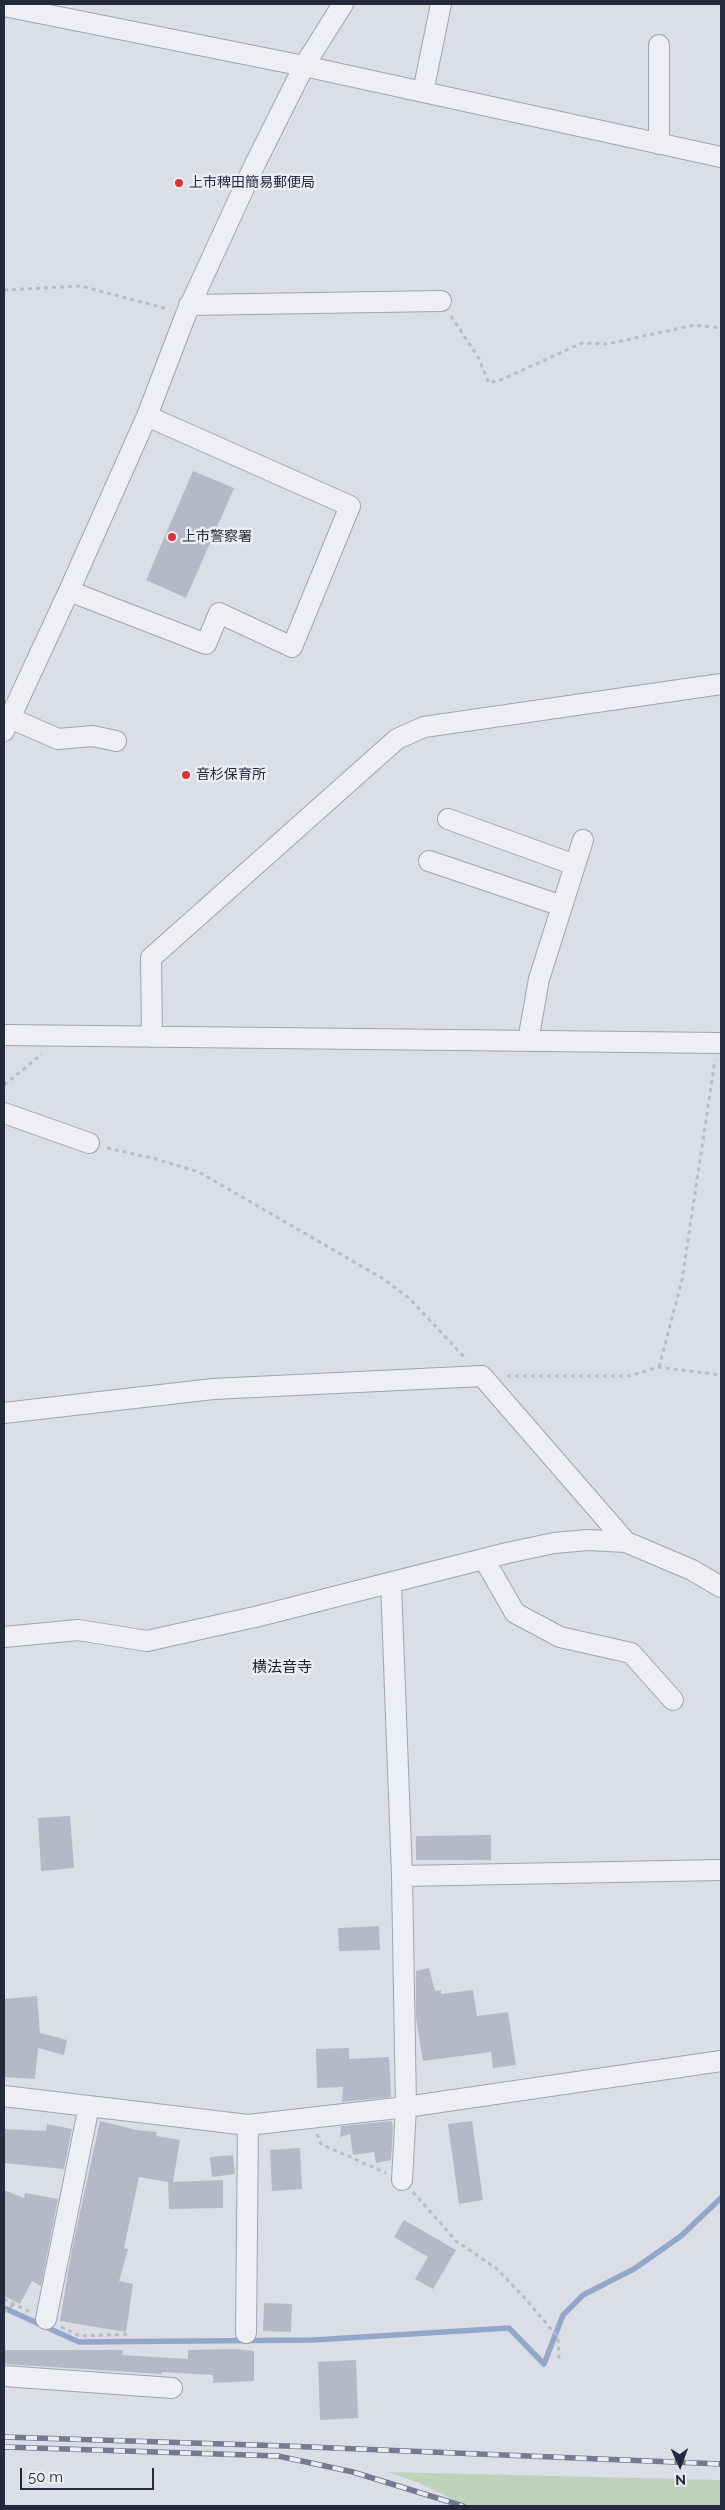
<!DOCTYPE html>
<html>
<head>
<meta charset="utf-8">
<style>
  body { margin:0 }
  #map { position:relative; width:725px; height:2510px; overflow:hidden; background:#dbdee7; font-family:Raleway,sans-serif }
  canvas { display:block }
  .frame { position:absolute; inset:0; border:5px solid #242a3d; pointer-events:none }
  .north { position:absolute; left:655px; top:2440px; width:50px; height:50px; -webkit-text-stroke:4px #eaedf4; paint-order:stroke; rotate:178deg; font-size:14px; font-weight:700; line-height:20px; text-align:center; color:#242a3d }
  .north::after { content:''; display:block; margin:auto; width:18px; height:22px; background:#242a3d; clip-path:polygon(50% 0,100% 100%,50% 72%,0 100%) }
  .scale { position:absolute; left:20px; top:2468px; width:134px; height:22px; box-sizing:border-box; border:2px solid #242a3d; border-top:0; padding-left:6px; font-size:15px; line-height:18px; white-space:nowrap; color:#242a3d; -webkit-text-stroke:4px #eaedf4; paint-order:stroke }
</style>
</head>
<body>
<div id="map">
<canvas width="725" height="2510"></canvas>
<div class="frame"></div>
<div class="north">N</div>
<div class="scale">50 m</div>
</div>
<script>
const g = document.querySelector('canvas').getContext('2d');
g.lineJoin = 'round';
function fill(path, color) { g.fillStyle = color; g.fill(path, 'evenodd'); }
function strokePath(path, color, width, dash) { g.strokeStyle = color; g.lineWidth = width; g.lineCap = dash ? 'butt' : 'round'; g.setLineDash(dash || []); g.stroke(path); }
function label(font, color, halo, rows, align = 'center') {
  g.font = font + ' Raleway,"Noto Sans JP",sans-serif'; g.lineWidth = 5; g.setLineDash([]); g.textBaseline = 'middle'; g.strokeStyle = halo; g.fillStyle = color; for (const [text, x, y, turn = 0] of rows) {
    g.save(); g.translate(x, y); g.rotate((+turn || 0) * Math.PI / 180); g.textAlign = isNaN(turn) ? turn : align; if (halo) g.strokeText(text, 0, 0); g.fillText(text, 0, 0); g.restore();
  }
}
const green = new Path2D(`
  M387,2472L721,2480V2506H466L417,2482Z`);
const stream = new Path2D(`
  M4,2308L79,2342L313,2340L509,2328L544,2364L563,2315L583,2295L634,2269L681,2236L721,2198`);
const building = new Path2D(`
  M193,471L234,488L186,598L146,580Z
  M70,1816L74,1868L41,1871L38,1818Z
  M491,1835V1860H416V1836Z
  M379,1926L380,1950L339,1951L338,1928Z
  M429,1968L435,1991L441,1990V1994L473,1990L477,2016L508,2012L516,2065L493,2068L491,2052L423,2061L416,2018V1971Z
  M37,1996L40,2033L67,2040L64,2055L38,2048L35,2079L4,2077V1999Z
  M349,2048V2059L389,2057L391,2097L342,2102L343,2087L317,2088L316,2049Z
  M100,2121L137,2130L157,2132L156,2136L180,2140L173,2182L223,2180V2208L169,2209L168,2182L139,2177L124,2248L128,2249L119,2281L133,2284L126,2332L60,2321L72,2249Z
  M391,2121L393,2126L391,2160L376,2163L374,2152L353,2155L350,2134L340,2137L341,2126Z
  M472,2121L483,2200L459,2204L448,2124Z
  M47,2124L72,2129L64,2169L4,2163V2129L46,2131Z
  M300,2148L302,2189L272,2191L270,2150Z
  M233,2155L235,2174L212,2177L210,2157Z
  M4,2190L24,2198L25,2193L58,2199L41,2286L32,2281L20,2304L4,2296Z
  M404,2220L456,2250L433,2289L415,2279L428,2257L394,2237Z
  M264,2303L292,2304L291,2332L263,2331Z
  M235,2349L254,2351V2381L213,2383V2375L162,2372V2374L4,2364V2350H123L122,2355L188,2359V2350Z
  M356,2360L358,2418L320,2420L318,2362Z`);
const path = new Path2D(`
  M4,290L81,286L168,309
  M451,316L478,357L489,383L503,379L582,343L607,344L695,325L721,328
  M4,1085L42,1054
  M107,1148L156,1159L199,1172L382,1278L409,1298L466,1359
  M659,1367L682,1280L715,1060
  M507,1376H629L659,1367L721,1375
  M317,2134L321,2144L386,2173
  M413,2192L456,2241L496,2268L523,2296L558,2337L559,2361
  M4,2299L30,2312
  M4,2312L14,2304
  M61,2327L80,2336L131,2334`);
const minor = new Path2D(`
  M4,6L304,66L721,157
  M423,92L441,4
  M659,144V45
  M189,305L441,301
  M69,591L206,644L219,613L292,647L350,506L147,416
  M4,718H10L58,739L93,736L116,741
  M4,731L69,591L147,416L186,314L255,164L304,66L343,4
  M448,819L575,865
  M429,861L562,906
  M4,1035L721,1043
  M152,1037L151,958L397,739L424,727L721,684
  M528,1041L539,979L583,840
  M4,1113L89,1143
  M4,1413L213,1389L482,1376L626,1542
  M484,1559L515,1613L560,1637L631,1653L673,1700
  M391,1583L402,1876L406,2107L402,2180
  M4,1637L78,1630L147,1641L259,1616L507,1553L554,1543L588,1540L626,1542L692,1570L721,1587
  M402,1876L721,1870
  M4,2096L248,2125L406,2107L721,2061
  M46,2319L89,2106
  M246,2333L248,2125
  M4,2376L172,2388`);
const rail = new Path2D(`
  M4,2437L286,2446L721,2464
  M4,2447L278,2456L353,2472L463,2506`);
const markers = [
  [179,183,5,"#d7353a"],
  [172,537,5,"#d7353a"],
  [186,775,5,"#d7353a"]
];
const poiNames = [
  ["上市稗田簡易郵便局",189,183],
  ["上市警察署",182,537],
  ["音杉保育所",196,775]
];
const neighbourhoodNames = [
  ["横法音寺",282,1667]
];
fill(green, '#bed1bb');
strokePath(stream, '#92a7ca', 5.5);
fill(building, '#b5b9c7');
strokePath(minor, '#a0a4b1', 22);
strokePath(path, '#b9bcc5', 3, [4, 4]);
strokePath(minor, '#eeeff5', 20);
strokePath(rail, '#737b91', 5.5);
strokePath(rail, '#eaedf4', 4, [11]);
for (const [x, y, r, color] of markers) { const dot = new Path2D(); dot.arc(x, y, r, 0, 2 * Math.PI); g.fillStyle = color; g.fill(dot); strokePath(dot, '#eaedf4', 2); }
label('14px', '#242a3d', '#eaedf4', poiNames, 'left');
label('15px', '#171c2e', '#eaedf4', neighbourhoodNames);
</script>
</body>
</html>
